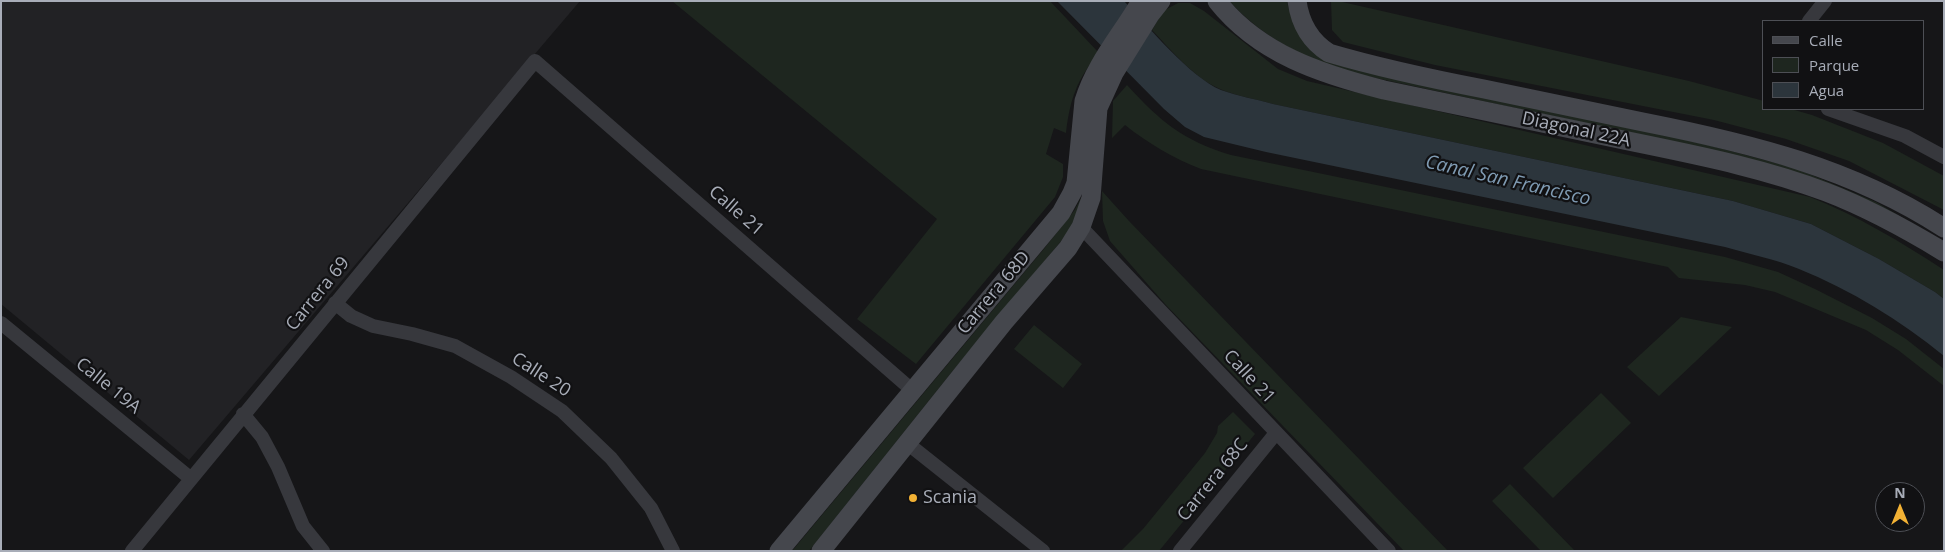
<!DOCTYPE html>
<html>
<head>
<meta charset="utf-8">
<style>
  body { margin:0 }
  #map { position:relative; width:1945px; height:552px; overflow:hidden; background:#161618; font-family:"Open Sans",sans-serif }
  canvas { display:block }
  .frame { position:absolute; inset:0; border:2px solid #a8adb8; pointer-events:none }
  .legend { position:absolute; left:1762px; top:20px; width:162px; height:90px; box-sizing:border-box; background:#111113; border:1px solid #4d4f55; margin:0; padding:6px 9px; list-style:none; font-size:15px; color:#a8adb8 }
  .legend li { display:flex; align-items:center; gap:10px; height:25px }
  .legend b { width:25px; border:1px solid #4d4f55 }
  .north { position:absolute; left:1875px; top:482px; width:50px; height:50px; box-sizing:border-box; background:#111113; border:1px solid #4d4f55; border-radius:50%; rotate:0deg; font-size:14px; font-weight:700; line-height:20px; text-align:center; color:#a8adb8 }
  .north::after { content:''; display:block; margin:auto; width:18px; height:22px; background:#f2b134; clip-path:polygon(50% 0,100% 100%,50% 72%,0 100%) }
</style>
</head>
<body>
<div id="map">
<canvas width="1945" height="552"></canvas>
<div class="frame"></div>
<ul class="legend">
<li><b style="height:6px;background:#45474d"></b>Calle</li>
<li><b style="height:14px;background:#1e261f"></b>Parque</li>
<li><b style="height:14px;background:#2c353c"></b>Agua</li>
</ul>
<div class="north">N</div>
</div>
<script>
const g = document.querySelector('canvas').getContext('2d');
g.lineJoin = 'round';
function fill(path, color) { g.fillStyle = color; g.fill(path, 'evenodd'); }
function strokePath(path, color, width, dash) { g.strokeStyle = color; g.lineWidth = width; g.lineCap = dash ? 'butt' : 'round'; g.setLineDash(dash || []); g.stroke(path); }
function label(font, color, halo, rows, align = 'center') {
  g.font = font + ' "Open Sans",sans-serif'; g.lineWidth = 4.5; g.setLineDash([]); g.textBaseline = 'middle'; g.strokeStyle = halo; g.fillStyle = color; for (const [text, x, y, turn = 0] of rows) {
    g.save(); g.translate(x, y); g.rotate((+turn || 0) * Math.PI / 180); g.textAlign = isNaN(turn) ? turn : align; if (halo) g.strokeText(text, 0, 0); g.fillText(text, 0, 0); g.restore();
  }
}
const built = new Path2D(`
  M2,1H580L189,460L1,304Z`);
const green = new Path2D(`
  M672,1H1050L1099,53C1077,79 1070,99 1066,133L1054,128L1046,154L1063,164V177L1055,197L916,364L857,319L937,219Z
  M1229,1H1287C1291,24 1303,38 1318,55L1708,145L1795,168L1876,202L1944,242L1707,149L1338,70C1294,52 1262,36 1229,1Z
  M1331,1H1338L1689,81L1764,101V109H1791L1812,115L1883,143L1944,176V210L1849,161L1786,139L1714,120L1435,65L1343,42L1332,30Z
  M1178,3H1190L1204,11L1278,69L1307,81L1810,197C1858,216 1901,242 1944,270V299L1935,292L1879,259L1811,224L1733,201L1273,104C1257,99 1235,96 1220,89C1193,77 1172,51 1152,30L1163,11Z
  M1127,85C1161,122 1182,140 1231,155L1725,257L1778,272L1815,289L1872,318L1906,339L1944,369V386L1898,350L1866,330L1775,292L1745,285L1679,278L1668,267L1201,169C1173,158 1149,144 1125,125L1112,138L1113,101Z
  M1085,191L1072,228L951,373L809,551H792L1043,250L1074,211Z
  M1102,191L1129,221L1448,551H1404L1165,304L1110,241L1103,221Z
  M1681,317L1732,327L1659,396L1627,367Z
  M1034,325L1082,364L1063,388L1014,349Z
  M1601,393L1631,423L1553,498L1523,468Z
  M1233,412L1255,434L1159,551H1121L1143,529L1205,453L1217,433L1218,426Z
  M1510,484L1575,551H1541L1492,501Z`);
const water = new Path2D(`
  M1057,1H1124C1148,26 1190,77 1221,90C1237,96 1256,99 1273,104L1733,201L1811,224L1879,259L1935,292L1944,299V356C1900,320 1851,290 1799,269C1775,259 1749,254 1725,247L1266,152L1204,137L1185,127L1164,109Z`);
const street = new Path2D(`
  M1809,21L1825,1
  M1828,109L1905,136L1944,157
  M1081,227L1389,551
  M335,303L351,316L373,326L412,334L455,346L511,377L562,411L611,458L651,508L673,551
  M1,323L190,478
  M243,414L262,437L278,467L303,526L323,551
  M907,443L1043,551
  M132,551L535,61L912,390
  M1180,551L1276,433`);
const secondary = new Path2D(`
  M1217,1C1259,54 1321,74 1384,90C1460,106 1537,122 1614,138C1685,153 1758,166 1826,192C1868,208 1906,229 1944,252
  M1297,1C1300,23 1310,41 1329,53C1380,68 1432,79 1484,89C1537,100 1590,111 1643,122C1749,143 1852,168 1944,228
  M779,551L1061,213L1072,193L1076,183L1084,101C1095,64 1122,34 1141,1
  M821,551L1004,322L1068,248L1081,227L1091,198L1098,108L1114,73L1150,15L1161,1`);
const markers = [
  [913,498,5,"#f2b134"]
];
const streetNames = [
  ["Diagonal 22A",1576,130,12],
  ["Calle 21",736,211,41],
  ["Carrera 68D",994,293,-50],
  ["Carrera 69",318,294,-51],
  ["Calle 20",541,375,33],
  ["Calle 21",1249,377,47],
  ["Calle 19A",108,386,39],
  ["Carrera 68C",1213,480,-51]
];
const poiNames = [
  ["Scania",923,498]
];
const waterNames = [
  ["Canal San Francisco",1508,181,13]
];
fill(built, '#222225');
fill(green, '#1e261f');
fill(water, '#2c353c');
strokePath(street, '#37383d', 14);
strokePath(secondary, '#45474d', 19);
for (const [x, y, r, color] of markers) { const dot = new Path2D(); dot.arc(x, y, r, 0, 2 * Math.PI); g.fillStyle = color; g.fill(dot); strokePath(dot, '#111113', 2); }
label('18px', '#a8adb8', '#111113', streetNames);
label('18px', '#a8adb8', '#111113', poiNames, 'left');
label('italic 19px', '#7f9bb3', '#111113', waterNames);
</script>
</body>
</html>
